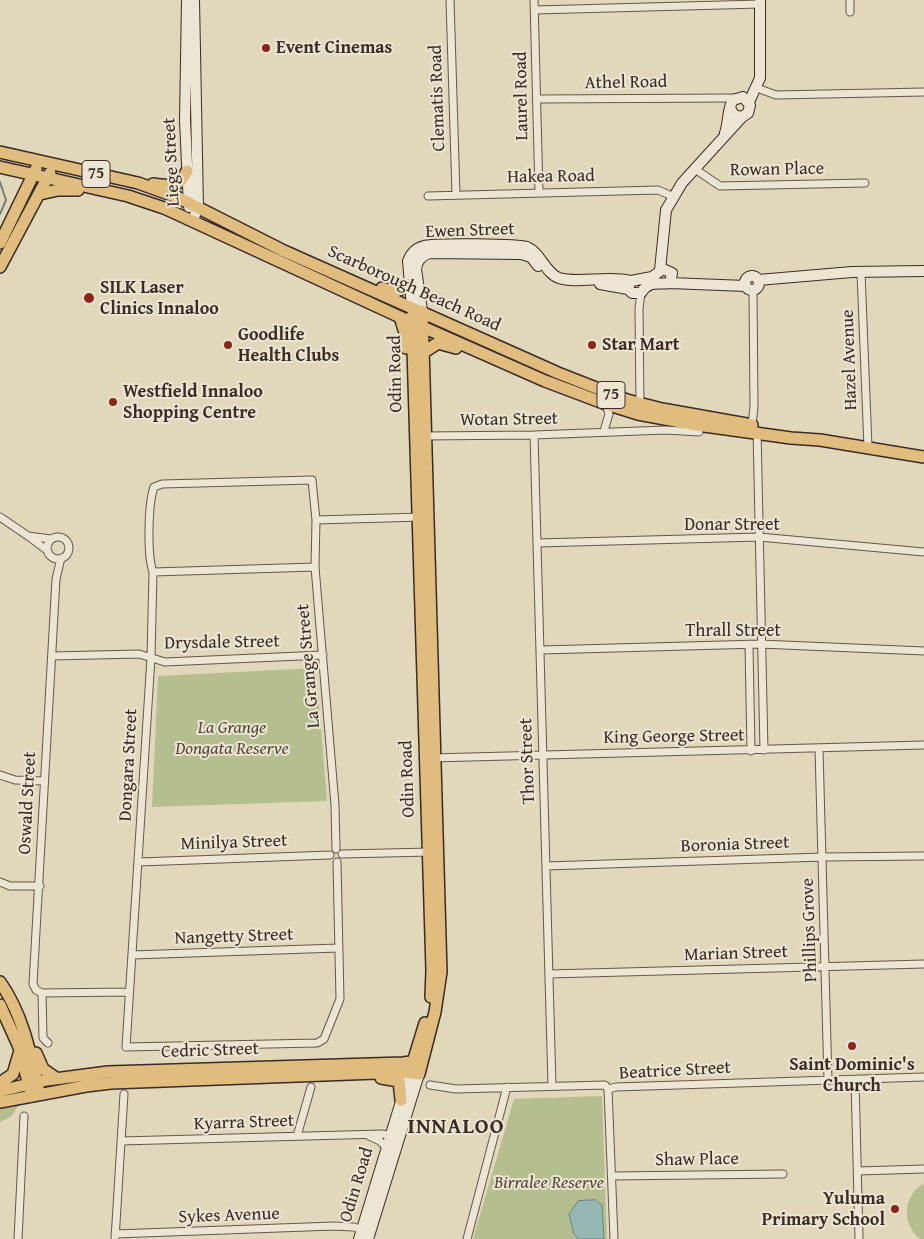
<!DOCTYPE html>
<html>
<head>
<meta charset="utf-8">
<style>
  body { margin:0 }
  canvas { display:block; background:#e1d7bb }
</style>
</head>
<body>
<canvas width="924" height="1239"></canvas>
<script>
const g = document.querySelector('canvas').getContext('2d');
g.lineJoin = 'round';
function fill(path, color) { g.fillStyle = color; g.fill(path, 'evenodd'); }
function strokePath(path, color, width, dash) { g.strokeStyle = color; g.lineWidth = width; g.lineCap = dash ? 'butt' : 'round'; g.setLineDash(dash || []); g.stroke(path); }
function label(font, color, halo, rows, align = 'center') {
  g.font = font + ' "Gentium Book Plus",serif'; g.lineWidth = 4; g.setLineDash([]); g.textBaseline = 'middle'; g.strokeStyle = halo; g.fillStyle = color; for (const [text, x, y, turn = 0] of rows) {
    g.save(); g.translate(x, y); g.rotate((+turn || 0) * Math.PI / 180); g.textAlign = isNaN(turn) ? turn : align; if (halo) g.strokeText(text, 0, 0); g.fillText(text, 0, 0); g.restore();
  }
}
const green = new Path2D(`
  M316,668L327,801L152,807L158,676Z
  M602,1096L607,1239H473L514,1099Z
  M22,1100L11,1117L0,1122V1106Z
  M924,1183V1239H920C901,1223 903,1196 924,1183Z`);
const water = new Path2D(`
  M596,1200L602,1205L604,1239H578L574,1234L569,1214L578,1201Z`);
const stream = new Path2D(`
  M0,182L6,200L0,214`);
const street = new Path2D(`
  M450,0L456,194
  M534,0L539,192
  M850,0V12
  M535,10L760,4
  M757,88L776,95L924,92
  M538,99L734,98
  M695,169L720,186L865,183
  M428,196L658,190L674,197
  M861,272L868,447
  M640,405L639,308L641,293
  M752,425L754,407L753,290
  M604,431L609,414L606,404
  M757,431L764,750
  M534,435L552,1086
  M423,436L534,435L666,430L699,432
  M0,517L28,536L51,539
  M316,520L421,517
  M28,536L48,551
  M47 548a11 11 0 1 1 22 0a11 11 0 1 1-22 0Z
  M538,543L759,537L924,552
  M153,572L315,567
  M749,645L751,751
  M541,650L760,644L924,651
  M52,656L139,654L165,662L323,655
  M819,749L828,1080
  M432,758L924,745
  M0,775L15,780L44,781
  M336,849L335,805L315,567L316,520L312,480L162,484L154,487C148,504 147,555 153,572L151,658L126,1047L317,1043L324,1039L340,999L337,862
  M342,854L430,852
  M139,862L330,855
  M546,866L823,857L924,856
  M0,882L10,886H40
  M132,955L338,948
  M549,974L924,964
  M42,993L128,992
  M48,1043L43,1038L42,993L36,990L33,984L56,579L61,558
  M855,1080L859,1239
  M430,1085L456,1089L605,1085L608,1089
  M608,1089L616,1087L924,1077
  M608,1089L614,1239
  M297,1136L311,1087
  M369,1136L380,1141L388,1149
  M121,1141L382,1134L395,1136
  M858,1171L924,1169
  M612,1176L783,1174
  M115,1234L334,1226L353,1227L365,1230
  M18,1239L24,1116
  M115,1239L124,1094
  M467,1239L507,1087`);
const secondary = new Path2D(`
  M187,0L185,120L189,207
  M749,102L760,78V0
  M725,133C729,122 727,109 733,100L743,97L750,105L748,113L742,117L734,115L730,108
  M193,220L198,207L194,0
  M663,269L672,273L670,283C657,285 649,280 641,293H632L628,289L631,281L652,277Z
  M660,270L666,210L682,183L743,116
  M745 283a7 7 0 1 1 14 0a7 7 0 1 1-14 0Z
  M758,280L852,272L924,271
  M670,283L746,286
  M600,284L628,289
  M412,307L408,261C411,253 416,248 424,246C434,243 519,244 527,247C541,253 545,273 559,278C578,284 608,275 631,281
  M422,311L416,269C417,260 421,257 429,253L521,254L531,257L538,266
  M359,1239L410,1072
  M368,1239L419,1074`);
const primary = new Path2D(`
  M0,152L138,183L177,197L284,251L558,373L627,400L662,409L752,425
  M0,167L128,196L164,208L400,317L545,381L606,404L638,414L697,425L791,438L820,440L924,457
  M153,184C171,186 178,189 187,171
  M40,194L58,190H78
  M0,243L36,169
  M0,267L50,173
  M382,288L395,292L410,284
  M412,316L432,970L431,997
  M400,317L405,333L406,348
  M424,352L438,343L456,348
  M0,982C22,1013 30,1051 38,1087
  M0,1005L19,1047L30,1090
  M36,1053L43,1069L56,1078
  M410,1072L425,1023
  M381,1078L399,1081L401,1100
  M0,1083L13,1074L19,1054
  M0,1091L47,1080L108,1072L403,1063L418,1061
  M0,1102L86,1086L111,1083L403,1072L419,1074L435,1012L441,972L422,311`);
const markers = [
  [266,48,5,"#8f2418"],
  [89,298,6,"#8f2418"],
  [228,345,5,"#8f2418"],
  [592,345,5,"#8f2418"],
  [113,402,5,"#8f2418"],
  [852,1046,5,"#8f2418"],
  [895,1209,5,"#8f2418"]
];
const shields = [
  [96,174,28],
  [611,395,28]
];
const shieldNames = [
  ["75",96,174],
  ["75",611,395]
];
const poiNames = [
  ["Event Cinemas",276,48],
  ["SILK Laser",100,288],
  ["Clinics Innaloo",100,309],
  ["Goodlife",238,335],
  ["Health Clubs",238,356],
  ["Star Mart",602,345],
  ["Westfield Innaloo",123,392],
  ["Shopping Centre",123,413],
  ["Saint Dominic's",852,1065,"center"],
  ["Church",852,1086,"center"],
  ["Yuluma",885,1199,"right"],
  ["Primary School",885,1220,"right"]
];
const streetNames = [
  ["Athel Road",626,83,-1],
  ["Laurel Road",522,96,-91],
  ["Clematis Road",438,98,-92],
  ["Liege Street",172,162,-93],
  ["Rowan Place",777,170,-1],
  ["Hakea Road",551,177,-1],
  ["Ewen Street",470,231,-2],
  ["Scarborough Beach Road",414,289,24],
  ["Hazel Avenue",850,360,-92],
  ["Odin Road",396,374,-91],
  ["Wotan Street",509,420,-1],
  ["Donar Street",732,525],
  ["Thrall Street",733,631],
  ["Drysdale Street",222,643,-1],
  ["La Grange Street",309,666,-95],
  ["King George Street",674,737,-1],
  ["Thor Street",528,761,-92],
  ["Dongara Street",129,765,-87],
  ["Odin Road",408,779,-92],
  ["Oswald Street",28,803,-87],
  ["Minilya Street",234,843,-2],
  ["Boronia Street",735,845,-2],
  ["Phillips Grove",810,930,-92],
  ["Nangetty Street",234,937,-2],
  ["Marian Street",736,954,-2],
  ["Cedric Street",210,1051,-2],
  ["Beatrice Street",675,1071,-3],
  ["Kyarra Street",244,1123,-2],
  ["Shaw Place",697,1160,-1],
  ["Odin Road",357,1185,-73],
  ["Sykes Avenue",229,1216,-2]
];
const parkNames = [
  ["La Grange",232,728],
  ["Dongata Reserve",232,749],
  ["Birralee Reserve",549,1183]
];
const districtNames = [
  ["INNALOO",456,1127]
];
fill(green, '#b4be8f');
fill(water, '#95b8b5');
strokePath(water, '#71807b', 1);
strokePath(stream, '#71807b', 2);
strokePath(street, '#64564a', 9);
strokePath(secondary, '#3b2b25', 12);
strokePath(primary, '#3b2b25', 14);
strokePath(street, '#ece5d3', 7);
strokePath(secondary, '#ece5d3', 10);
strokePath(primary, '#e0bc7e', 11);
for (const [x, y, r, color] of markers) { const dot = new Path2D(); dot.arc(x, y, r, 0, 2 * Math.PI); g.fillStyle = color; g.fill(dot); strokePath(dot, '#ece5d3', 2); }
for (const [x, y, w] of shields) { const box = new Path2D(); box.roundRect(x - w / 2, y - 13.5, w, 27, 4); g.fillStyle = '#ece5d3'; g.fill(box); strokePath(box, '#3b2b25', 1); }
label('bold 16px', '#3b2b25', null, shieldNames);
label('bold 18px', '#3b2b25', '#ece5d3', poiNames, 'left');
label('18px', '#3b2b25', '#ece5d3', streetNames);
label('italic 18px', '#53483a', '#ece5d3', parkNames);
g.letterSpacing = '1px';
label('bold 22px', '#3b2b25', '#ece5d3', districtNames);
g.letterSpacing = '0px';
</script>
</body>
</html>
